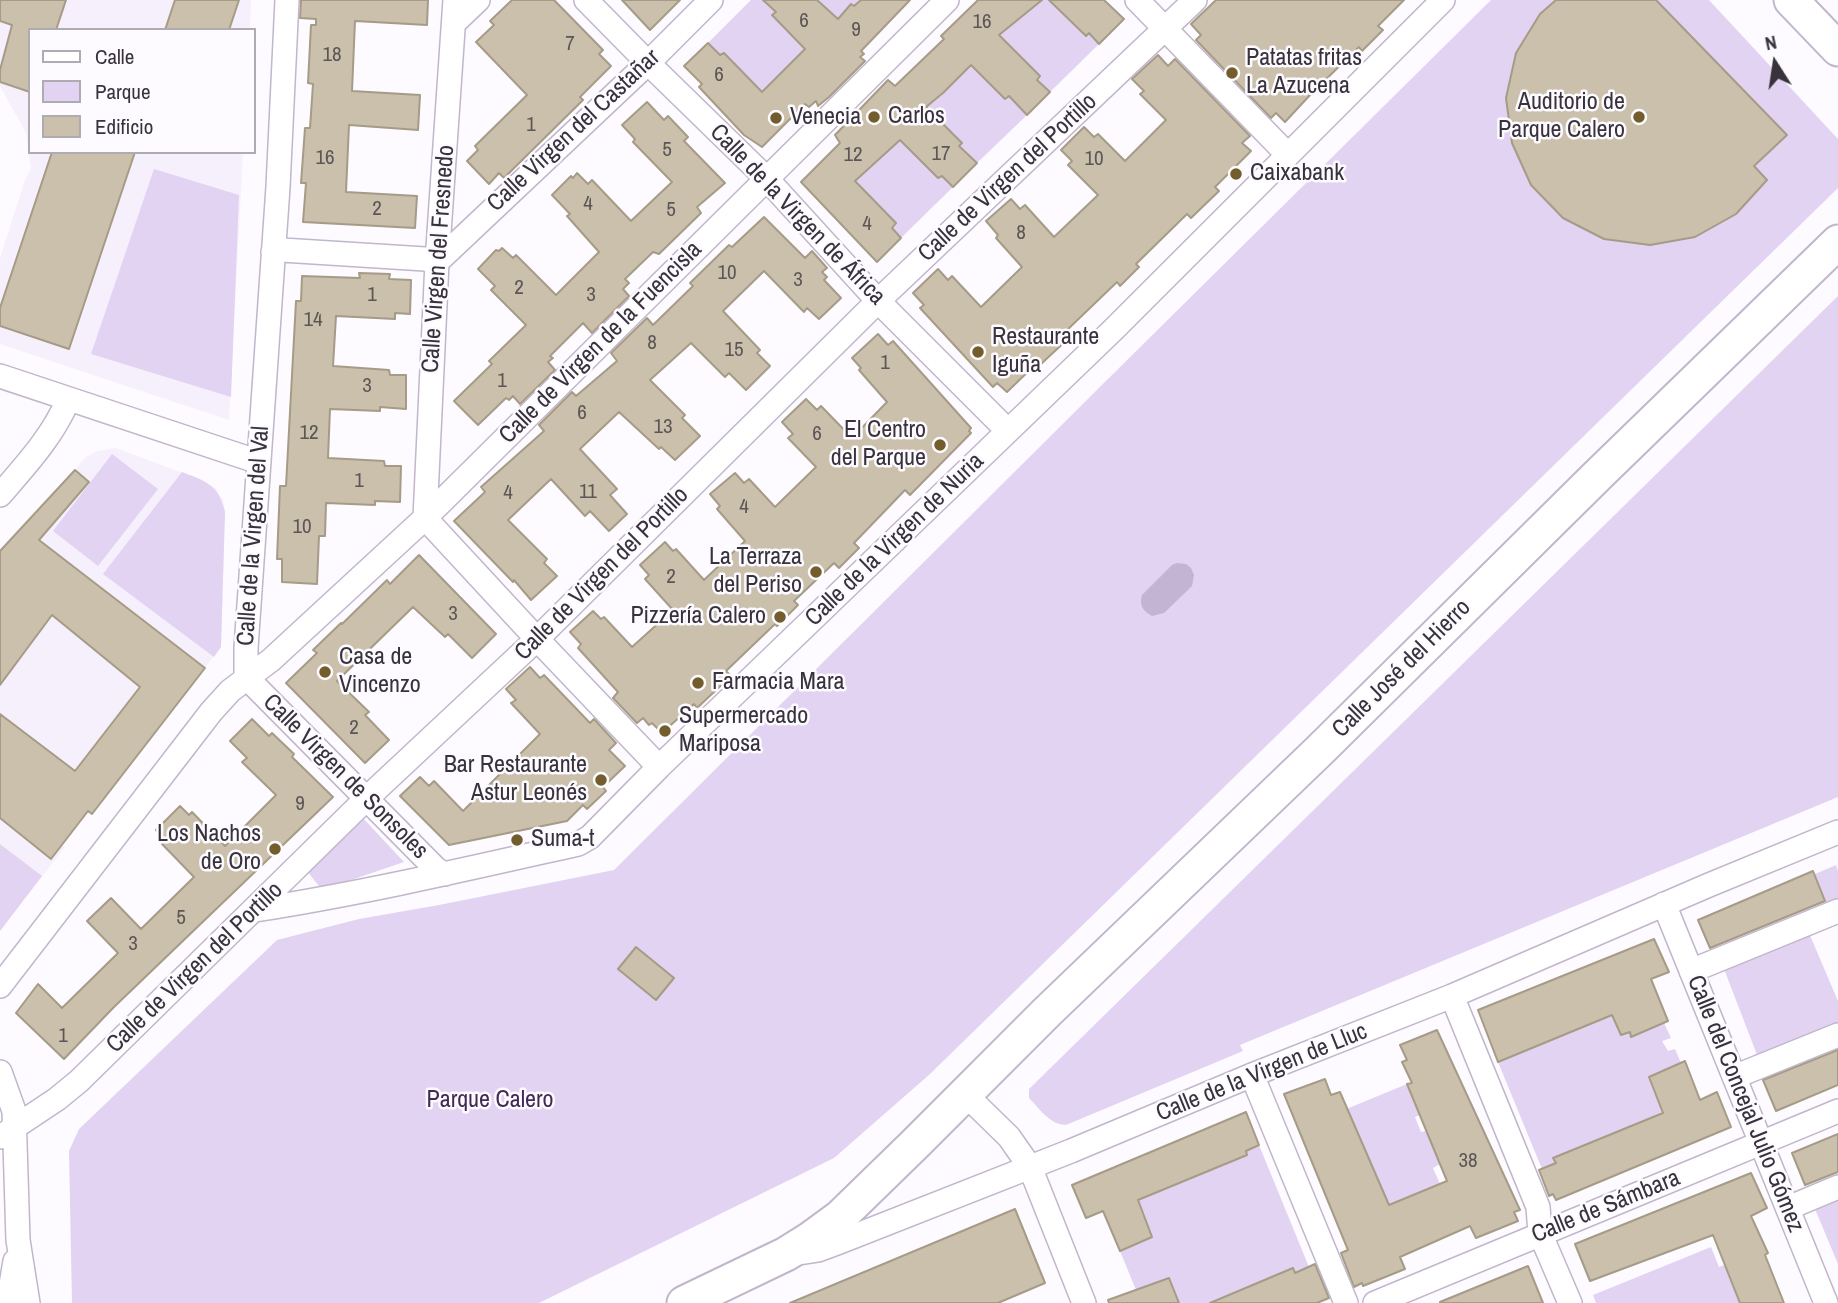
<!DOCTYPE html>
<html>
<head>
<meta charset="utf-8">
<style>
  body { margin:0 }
  #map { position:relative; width:1838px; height:1303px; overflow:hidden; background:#fdfbff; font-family:"Archivo Narrow",sans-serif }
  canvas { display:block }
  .legend { position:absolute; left:28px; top:28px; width:228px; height:126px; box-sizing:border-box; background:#fdfbff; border:2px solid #aeabb1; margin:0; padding:9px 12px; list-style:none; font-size:21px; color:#37323b }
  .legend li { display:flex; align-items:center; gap:14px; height:35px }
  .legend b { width:35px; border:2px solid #aeabb1 }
  .north { position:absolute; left:1740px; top:28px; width:70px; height:70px; -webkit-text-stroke:5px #fdfbff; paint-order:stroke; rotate:348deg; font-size:19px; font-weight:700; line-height:28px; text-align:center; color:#37323b }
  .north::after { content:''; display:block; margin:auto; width:24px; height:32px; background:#37323b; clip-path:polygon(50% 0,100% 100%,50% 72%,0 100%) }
</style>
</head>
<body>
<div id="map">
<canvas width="1838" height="1303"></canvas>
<ul class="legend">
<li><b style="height:9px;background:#fff"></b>Calle</li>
<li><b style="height:19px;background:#e2d3f2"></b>Parque</li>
<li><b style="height:19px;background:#cac0ab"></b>Edificio</li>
</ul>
<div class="north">N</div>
</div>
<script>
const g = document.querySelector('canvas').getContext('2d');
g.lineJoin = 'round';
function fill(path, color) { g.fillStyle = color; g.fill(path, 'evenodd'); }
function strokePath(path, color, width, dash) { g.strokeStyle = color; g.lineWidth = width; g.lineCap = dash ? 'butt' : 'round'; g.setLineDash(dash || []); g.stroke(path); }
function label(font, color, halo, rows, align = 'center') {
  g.font = font + ' "Archivo Narrow",sans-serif'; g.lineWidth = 5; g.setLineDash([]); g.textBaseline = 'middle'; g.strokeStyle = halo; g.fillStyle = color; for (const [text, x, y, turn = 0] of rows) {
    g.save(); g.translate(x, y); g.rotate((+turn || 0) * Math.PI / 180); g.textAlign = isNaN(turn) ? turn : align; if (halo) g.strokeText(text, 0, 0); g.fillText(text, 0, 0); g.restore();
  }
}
const built = new Path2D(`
  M0,0H251L250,30H30V152H243L229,420L0,344V258L25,180L31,168L26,133L0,86Z
  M116,448L199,479L215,488L223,500L225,512L221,647L92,814L88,812L62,845L65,847L0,931V551L86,457L97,451Z`);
const green = new Path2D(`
  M751,0H763L776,12L772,16L791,35L812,50L789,66L778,76L763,99L754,84L725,53L720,55L708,43Z
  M817,0H861L835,26L828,10Z
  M1031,0H1054L1052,3L1085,36L1089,33L1099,44L1050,92L996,36Z
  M1491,0H1709L1838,139V188L930,1074L834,1158L539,1303H72L69,1151L79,1129L277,940L359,919L439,905L614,870L1111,376Z
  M970,58L1005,99L1009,96L1027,115L977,163L959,146L962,142L943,124L921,108L928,100L933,102L942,95L948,80L953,83L961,75L958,70Z
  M899,132L906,146L938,178L942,176L953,187L901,238L892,228L896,223L862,188L846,185L864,166L869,168L881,157Z
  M154,169L239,195L231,397L91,354Z
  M1838,296V797L1240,1045L1243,1051L1066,1125C1050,1125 1039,1108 1029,1098V1089Z
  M112,454L158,489L98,566L53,531Z
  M182,472C206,481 219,485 225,512L221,647L214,657L103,574Z
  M362,817L404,862L322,890L307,871Z
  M0,844L42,876L0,931Z
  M1836,865L1838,871V898L1826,903L1815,874Z
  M1809,933L1838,1001V1028L1759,1060L1724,969Z
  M1612,1015L1621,1035L1630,1032L1632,1036L1664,1023L1671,1038L1662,1041L1668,1051L1675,1049L1681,1063L1649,1077L1664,1117L1641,1122L1611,1134L1612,1139L1554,1159L1556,1163L1542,1169L1498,1062Z
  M1407,1084L1420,1115L1415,1117L1421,1132L1426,1131L1440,1164L1433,1168L1440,1184L1392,1203L1391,1208L1382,1189L1376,1191L1367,1155L1361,1140L1356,1141L1344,1110Z
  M1259,1145L1309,1267L1295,1272L1292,1268L1262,1281L1237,1296L1234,1292L1209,1303H1179L1169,1278L1136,1290L1120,1251L1152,1237L1136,1197L1159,1191L1188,1180L1187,1175L1214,1164L1217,1168L1247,1155L1246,1151Z
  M1838,1199V1264L1815,1209Z
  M1711,1247L1719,1267L1724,1265L1727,1270L1760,1257L1749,1303H1596L1593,1295Z`);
const water = new Path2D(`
  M1177,563L1186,564L1191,568L1194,575L1192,586L1164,613L1152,616C1143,611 1139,606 1142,595L1172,565Z`);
const building = new Path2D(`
  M0,0H66L56,30H30V92L0,82V70L12,25L0,21Z
  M175,0H239L229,30H165Z
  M301,0H428L427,25L355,21L352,91L420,95L418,130L349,125L346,192L417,196L415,228L303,222L306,183H301L305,128H310L313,84L308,83L311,25H316V19L300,18Z
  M512,0H554L603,50L599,54L611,66L580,97L583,100L504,178L499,173L489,184L467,161L478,150L475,146L527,95L476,42L494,25L490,21Z
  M622,0H680L650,30Z
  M763,0H817L838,19L851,4L854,6L861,0H910L861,51L864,54L860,57L865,61L829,97L818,106L816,101L809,107L805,104L762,147L744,135L699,87L702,84L684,66L708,43L720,55L724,53L762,92L805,49L772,15L776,12Z
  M978,0H1042L999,35L1040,76L1037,80L1050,92L1027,115L1009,96L1005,99L971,65L943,93L926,107L962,143L959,146L977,163L953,187L942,176L938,178L900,140L855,181L896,223L892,228L901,238L877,262L801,182L840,143L835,135L888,80L895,86L944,39L941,36Z
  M1049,0H1104L1124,19L1099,44L1089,33L1086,36Z
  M1216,0H1404L1378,26L1383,30L1362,51L1359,47L1311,94L1285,122L1276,113L1271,118L1196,40L1201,35L1191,24Z
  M1556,0H1656L1787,135L1754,166L1767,180L1736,214L1695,237L1650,245L1604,239L1563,218L1531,185L1512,143L1506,98L1516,53L1540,14Z
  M1158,55L1168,66L1175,59L1250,136L1242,143L1251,151L1215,187L1219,191L1191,218L1187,214L1136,264L1139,267L1120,286L1117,282L1065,332L1070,337L1041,364L1038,362L1007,392L997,383L993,387L920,308L924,305L913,293L938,269L948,280L952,276L981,307L1022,267L996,238L998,235L986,221L1011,199L1020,209L1025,205L1054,237L1098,195L1068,165L1072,161L1061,150L1084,127L1094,137L1098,134L1125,161L1166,120L1140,94L1144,91L1132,79Z
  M647,102L664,120L668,116L688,137L684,141L725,183L697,207L701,213L659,254L653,252L625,279L629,283L623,289L629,296L592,333L583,323L550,356L553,358L548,362L555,370L520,404L513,396L509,400L506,398L478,425L454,401L492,364L489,361L526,325L491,290L495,286L478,269L496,250L499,251L502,248L513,258L516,255L556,295L599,252L567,216L570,214L552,195L571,176L573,178L577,173L588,184L592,180L631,221L672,182L633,142L635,139L622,125Z
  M52,152H135L69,349L0,326V308Z
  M764,217L805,258L812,251L827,268L822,272L827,277L824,280L841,298L819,319L807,308L804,312L764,271L723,311L760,350L757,353L770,366L746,390L729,373L725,377L691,343L650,380L685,415L682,418L700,436L675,460L661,447L659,449L619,412L580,449L617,489L610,495L627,514L609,531L590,511L585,516L551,479L508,520L547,559L544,563L557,576L531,600L514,580L513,582L454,521L485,492L481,487L544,431L539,425L572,392L576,396L617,361L611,353L647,318L653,325L693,286L690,283L729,245L732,247Z
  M359,273L390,274L389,279L411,280L410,314L395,313V319L336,316L333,366L389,370L390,375H406V409L380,407V411L330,409L328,458L384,461L385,466H401L400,502L375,501V505L326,503L325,536H319L317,584L282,582V559H277L280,486H286L296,301H301L302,276L360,278Z
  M878,334L888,345L893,341L971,428L969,431L971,433L910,495L905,490L854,543L859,548L839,568L834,563L794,601L798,605L777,626L775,624L726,671L731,676L697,708L694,704L662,733L652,723L649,725L643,718L637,723L613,698L618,692L578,648L581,644L570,632L593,611L601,619L604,617L632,647L673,610L645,579L649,575L640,565L665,542L673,551L676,549L704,580L745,541L717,509L720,506L710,494L735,473L744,483L749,479L775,507L816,467L788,438L793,434L782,422L806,399L817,410L821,406L852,438L887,402L859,370L861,368L852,358Z
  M75,470L89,482L39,540L205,668L92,814L88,811L51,859L0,818V714L75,771L140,687L52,615L0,685V551Z
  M419,555L496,634L472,658L448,634L445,637L413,607L377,642L337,681L369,712L365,715L389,740L365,763L286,683L317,653L313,650L341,623L342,624L387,580L390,584Z
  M530,667L540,678L544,675L590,723L594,719L616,743L609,750L625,766L603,787L606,791L587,809L583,805L567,821L449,845L400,796L420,777L429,786L434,781L463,811L540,734L511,703L516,700L506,689Z
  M252,719L269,736L272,733L294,754L292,757L333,797L114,1007L64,1059L16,1013L38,984L62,1008L118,953L87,921L111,898L141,929L194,877L162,844L165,840L156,830L180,806L189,815L192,812L225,846L276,795L242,762L247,758L230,741Z
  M1813,871L1825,901L1710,948L1698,920Z
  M1654,939L1669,972L1651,979L1668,1021L1631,1037L1630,1032L1621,1035L1612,1015L1498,1062L1478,1010Z
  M636,947L674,978L656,1000L618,969Z
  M1437,1030L1520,1210L1514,1212L1518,1221L1476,1238L1470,1226L1400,1257L1405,1269L1363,1286L1362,1283L1354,1287L1341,1253L1348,1250L1284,1094L1325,1079L1331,1095L1340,1092L1389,1205L1447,1181L1407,1084L1412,1083L1402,1062L1407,1060L1400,1045Z
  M1838,1050V1085L1776,1111L1763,1080Z
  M1685,1061L1700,1100L1717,1092L1731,1127L1556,1200L1553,1194L1549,1196L1539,1170L1556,1163L1553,1158L1663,1113L1649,1077Z
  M1246,1112L1259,1145L1246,1151L1247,1155L1138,1200L1152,1237L1120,1251L1103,1211L1086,1218L1072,1185Z
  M1838,1134V1172L1805,1185L1792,1153Z
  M1751,1173L1767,1208L1751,1216L1768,1253L1765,1255L1784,1303H1740L1713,1235L1590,1281L1575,1244Z
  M1015,1209L1045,1283L998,1303H790Z
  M1315,1264L1329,1298L1317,1303H1210L1293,1268L1295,1273Z
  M1528,1266L1543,1303H1440V1302Z
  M1169,1278L1179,1303H1109L1108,1300Z`);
const street = new Path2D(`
  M455,0L437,262L425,518L537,639L659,767
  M586,0L648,63L766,178L878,301L1008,431
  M1137,0L1288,155
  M455,22L478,0
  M273,252L282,250L425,259L437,262L648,63L711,0
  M0,376L259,462
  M0,495C25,466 53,436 68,400
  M246,677V648L278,187L287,0
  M246,677L436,869L445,874
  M1664,904L1826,1303
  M255,910C364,893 471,868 578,844L590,837L659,767L1113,330L1443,0
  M1691,971L1838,911
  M0,986L211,712L230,691L271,660L425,518L947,0
  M1452,996L1538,1207L1540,1233L1570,1303
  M0,1072L14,1111L18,1240L28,1303
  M1252,1075L1346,1303
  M1734,1077L1838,1035
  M965,1094L1009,1137L1030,1167L1084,1303
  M0,1137L57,1099L79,1081L366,799L537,639L878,301L1195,0
  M1788,1208L1838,1187
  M799,1253L818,1250L837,1243L1071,1151L1252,1075L1452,996L1709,885L1838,832
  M8,1303L15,1261
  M1375,1303C1529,1238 1684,1176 1838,1111`);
const secondary = new Path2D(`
  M1791,0L1838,49
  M684,1303L786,1254L810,1239L840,1217L914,1145L1047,1012L1319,751L1598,475L1838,242`);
const markers = [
  [1232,73,7,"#735d2c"],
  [874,117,7,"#735d2c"],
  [1639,117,7,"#735d2c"],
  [776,118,7,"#735d2c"],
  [1236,174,7,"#735d2c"],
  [978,352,7,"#735d2c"],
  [940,445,7,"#735d2c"],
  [816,572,7,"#735d2c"],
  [780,617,7,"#735d2c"],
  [325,672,7,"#735d2c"],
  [698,683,7,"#735d2c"],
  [665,731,7,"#735d2c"],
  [601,780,7,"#735d2c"],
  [517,840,7,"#735d2c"],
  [275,849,7,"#735d2c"]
];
const numberNames = [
  ["6",804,21],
  ["16",982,22],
  ["9",856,30],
  ["7",570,44],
  ["18",332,55],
  ["6",719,75],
  ["1",531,125],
  ["5",667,150],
  ["17",941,154],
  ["12",853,155],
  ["16",325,158],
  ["10",1094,159],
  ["4",588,204],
  ["2",377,209],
  ["5",671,210],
  ["4",867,224],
  ["8",1021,233],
  ["10",727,273],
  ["3",798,280],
  ["2",519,288],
  ["1",372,295],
  ["3",591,295],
  ["14",313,320],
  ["8",652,343],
  ["15",734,350],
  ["1",885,363],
  ["1",502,381],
  ["3",367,386],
  ["6",582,413],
  ["13",663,427],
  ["12",309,433],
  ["6",817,434],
  ["1",359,481],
  ["11",588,492],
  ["4",508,493],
  ["4",744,507],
  ["10",302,527],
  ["2",671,577],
  ["3",453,614],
  ["2",354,728],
  ["9",300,804],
  ["5",181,918],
  ["3",133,944],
  ["1",63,1036],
  ["38",1468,1161]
];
const poiNames = [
  ["Patatas fritas",1246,59],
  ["La Azucena",1246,87],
  ["Auditorio de",1625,103,"right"],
  ["Parque Calero",1625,131,"right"],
  ["Carlos",888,117],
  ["Venecia",790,118],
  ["Caixabank",1250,174],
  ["Restaurante",992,338],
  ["Iguña",992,366],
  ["El Centro",926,431,"right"],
  ["del Parque",926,459,"right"],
  ["La Terraza",802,558,"right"],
  ["del Periso",802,586,"right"],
  ["Pizzería Calero",766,617,"right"],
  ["Casa de",339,658],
  ["Vincenzo",339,686],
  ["Farmacia Mara",712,683],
  ["Supermercado",679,717],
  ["Mariposa",679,745],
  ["Bar Restaurante",587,766,"right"],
  ["Astur Leonés",587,794,"right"],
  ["Los Nachos",261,835,"right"],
  ["de Oro",261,863,"right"],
  ["Suma-t",531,840]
];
const streetNames = [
  ["Calle Virgen del Castañar",574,131,-43],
  ["Calle de Virgen del Portillo",1008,178,-43],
  ["Calle de la Virgen de África",797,215,46],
  ["Calle Virgen del Fresnedo",439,259,-86],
  ["Calle de Virgen de la Fuencisla",601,343,-45],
  ["Calle de la Virgen del Val",254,536,-86],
  ["Calle de la Virgen de Nuria",895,540,-44],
  ["Calle de Virgen del Portillo",602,574,-45],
  ["Calle José del Hierro",1402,669,-45],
  ["Calle Virgen de Sonsoles",345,777,45],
  ["Calle de Virgen del Portillo",195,968,-44],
  ["Calle de la Virgen de Lluc",1262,1073,-22],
  ["Calle del Concejal Julio Gómez",1745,1104,68],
  ["Calle de Sámbara",1606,1207,-22]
];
const parkNames = [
  ["Parque Calero",490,1101]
];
fill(built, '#f6f0fc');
fill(green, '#e2d3f2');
fill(water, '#c3b4d3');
fill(building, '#cac0ab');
strokePath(building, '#a59b86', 2);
strokePath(street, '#c1b6cb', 26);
strokePath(secondary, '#c1b6cb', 37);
strokePath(street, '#fff', 23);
strokePath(secondary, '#fff', 33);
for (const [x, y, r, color] of markers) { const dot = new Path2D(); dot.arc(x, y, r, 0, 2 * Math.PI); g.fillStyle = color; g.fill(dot); strokePath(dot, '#fdfbff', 2.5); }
label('21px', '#5c5657', null, numberNames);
label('24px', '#37323b', '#fdfbff', poiNames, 'left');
label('24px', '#37323b', '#fdfbff', streetNames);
label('24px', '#412a54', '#fdfbff', parkNames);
</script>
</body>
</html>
